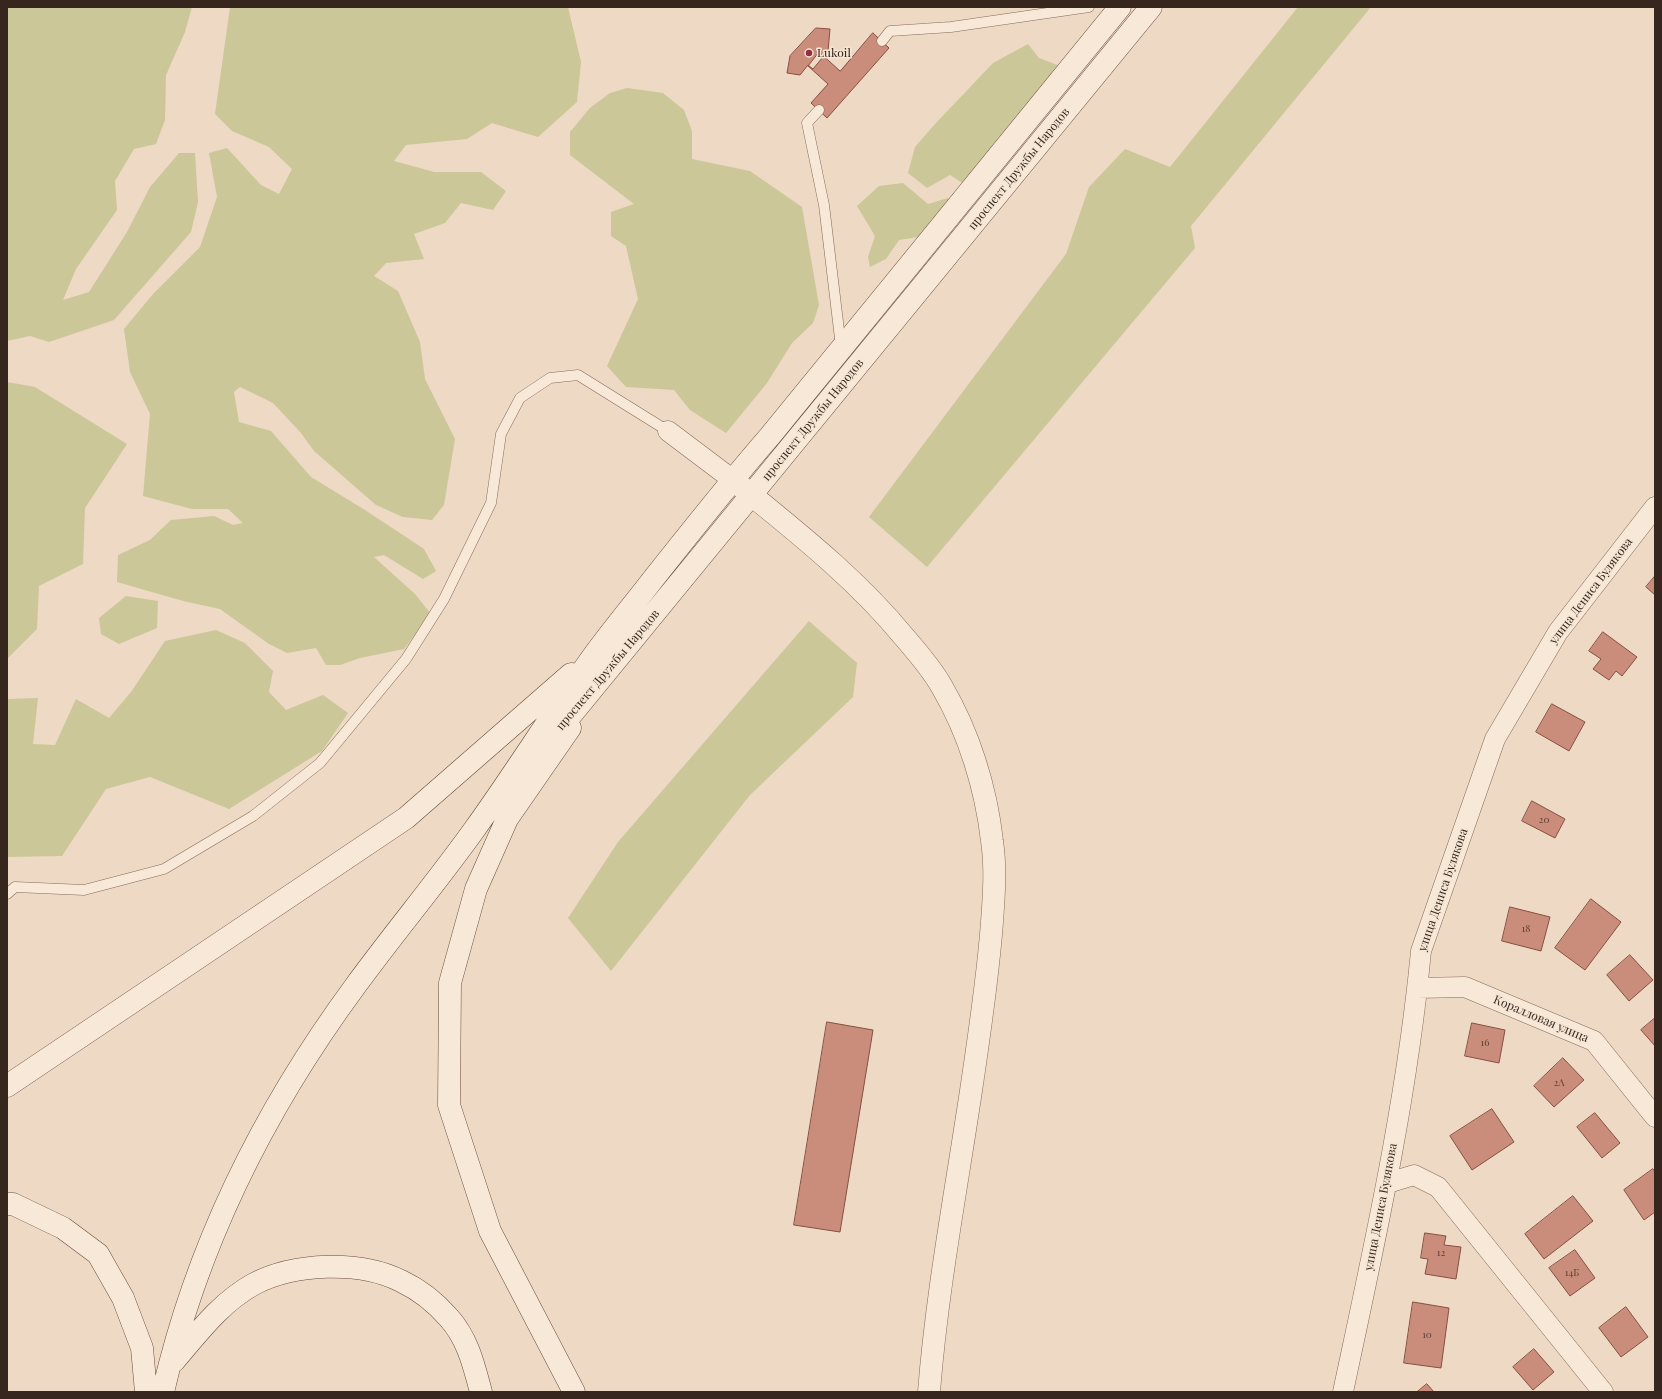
<!DOCTYPE html>
<html>
<head>
<meta charset="utf-8">
<style>
  body { margin:0 }
  #map { position:relative; width:1662px; height:1399px; overflow:hidden; background:#edd9c4; font-family:"Playfair Display",serif }
  canvas { display:block }
  .frame { position:absolute; inset:0; border:8px solid #37261e; pointer-events:none }
</style>
</head>
<body>
<div id="map">
<canvas width="1662" height="1399"></canvas>
<div class="frame"></div>
</div>
<script>
const g = document.querySelector('canvas').getContext('2d');
g.lineJoin = 'round';
function fill(path, color) { g.fillStyle = color; g.fill(path, 'evenodd'); }
function strokePath(path, color, width, dash) { g.strokeStyle = color; g.lineWidth = width; g.lineCap = dash ? 'butt' : 'round'; g.setLineDash(dash || []); g.stroke(path); }
function label(font, color, halo, rows, align = 'center') {
  g.font = font + ' "Playfair Display",serif'; g.lineWidth = 3; g.setLineDash([]); g.textBaseline = 'middle'; g.strokeStyle = halo; g.fillStyle = color; for (const [text, x, y, turn = 0] of rows) {
    g.save(); g.translate(x, y); g.rotate((+turn || 0) * Math.PI / 180); g.textAlign = isNaN(turn) ? turn : align; if (halo) g.strokeText(text, 0, 0); g.fillText(text, 0, 0); g.restore();
  }
}
const green = new Path2D(`
  M7,7H192L185,32L166,75L165,120L156,144L134,149L115,181L117,210L76,269L63,300L89,292L127,232L150,187L179,153H195L198,202L191,232L114,320L49,342L30,336L7,341Z
  M230,7H568L581,62L577,102L538,137L492,123L467,139L406,145L394,161L434,172H481L506,191L493,210L461,203L445,223L414,234L424,259L386,263L374,276L398,291L420,342L425,379L455,439L444,505L432,520L403,517L376,505L314,451L301,433L273,403L240,387L234,392L239,422L271,431L311,477L365,510L424,549L436,571L423,579L384,555L374,557L415,594L431,614L404,649L360,658L340,665H326L316,648L287,653L269,644L220,609L183,601L117,582L118,555L150,540L171,520L214,516L233,525L243,523L228,509H192L143,496L150,414L130,372L124,329L153,294L200,247L217,197L209,153L227,148L261,185L279,194L292,169L269,147L232,131L215,114Z
  M1298,7H1371L1191,226L1195,248L927,567L869,517L1066,254L1089,187L1125,149L1170,167Z
  M1028,44L1039,58L1060,66L967,186L950,175L927,188L908,173L915,147L935,124L993,63Z
  M627,88L663,93L684,110L692,131V159L750,171L802,207L819,305L813,323L792,343L767,383L726,433L690,410L674,390L626,387L607,366L638,299L626,246L611,236V212L634,204L570,155V132L590,108L610,93Z
  M903,183L928,204L948,198L953,204L925,236L899,240L886,259L870,267L868,257L875,236L857,206L879,186Z
  M7,382L35,387L127,444L85,508L83,564L39,586L37,629L7,659Z
  M126,596L158,601L157,628L119,644L101,634L99,618Z
  M809,621L857,663L853,697L750,795L611,971L568,918L618,842Z
  M216,630L245,643L273,671L269,692L286,710L323,695L348,713L322,751L229,809L150,777L106,789L62,856L7,857V699L38,698L33,744L55,745L76,699L109,718L131,692L165,641Z`);
const building = new Path2D(`
  M816,28L830,29L828,51L813,69L808,65L800,75L787,73L790,56Z
  M873,33L889,48L827,118L811,103L828,84L808,66L819,52L840,71Z
  M1655,576V595L1646,587Z
  M1603,632L1637,657L1622,676L1616,671L1609,680L1593,669L1601,659L1589,651Z
  M1552,704L1585,722L1569,751L1536,732Z
  M1532,801L1565,819L1555,838L1522,821Z
  M1591,899L1621,922L1585,970L1555,948Z
  M1510,907L1550,917L1541,951L1502,941Z
  M1630,955L1653,980L1629,1001L1607,975Z
  M1655,1018V1046L1641,1030Z
  M827,1022L873,1030L840,1232L794,1225Z
  M1472,1023L1505,1030L1499,1063L1465,1056Z
  M1563,1058L1584,1080L1554,1107L1534,1086Z
  M1492,1109L1514,1142L1472,1170L1450,1136Z
  M1595,1113L1620,1143L1602,1158L1577,1127Z
  M1653,1169L1655,1172V1212L1644,1220L1624,1190Z
  M1573,1196L1593,1221L1544,1259L1525,1234Z
  M1425,1233L1446,1236L1444,1245L1461,1247L1456,1279L1425,1274L1428,1259L1421,1258Z
  M1575,1250L1595,1278L1570,1296L1549,1268Z
  M1413,1302L1449,1308L1441,1368L1404,1363Z
  M1626,1307L1648,1337L1621,1357L1599,1328Z
  M1534,1349L1554,1372L1533,1390L1513,1367Z
  M1427,1384L1434,1392H1417Z`);
const service = new Path2D(`
  M882,41L890,31L951,27L1089,7
  M819,110L807,123L824,205L841,347
  M7,894L15,887L84,890L164,869L253,816L320,763L406,659L444,599L491,503L501,434L520,398L550,378L578,375L668,431`);
const minor = new Path2D(`
  M668,431L733,480
  M1417,988L1465,987L1594,1041L1655,1117
  M1388,1183L1414,1175L1438,1187L1603,1392
  M1343,1392C1374,1246 1407,1100 1421,951L1495,739L1558,632L1655,507`);
const tertiary = new Path2D(`
  M733,480C793,529 855,577 905,638C918,653 932,669 942,687C969,733 986,788 992,841C996,868 994,895 992,922C988,977 980,1030 972,1084C957,1186 937,1289 929,1392`);
const secondary = new Path2D(`
  M570,728L507,819L476,889L450,983L449,1105L490,1231L574,1392
  M553,737L1151,7
  M7,1086L406,818L571,674
  M7,1204H13L63,1228L98,1254L123,1298L142,1348L146,1392
  M174,1361C198,1333 221,1302 254,1284C294,1263 360,1260 401,1281C418,1289 436,1303 449,1318C468,1339 474,1366 481,1392
  M163,1392C197,1244 266,1107 356,985C394,933 436,883 474,830C515,773 553,712 594,655C613,629 634,604 654,578C692,530 730,482 770,436L1120,7`);
const markers = [
  [809,53,4,"#952c41"]
];
const numberNames = [
  ["20",1544,820],
  ["18",1526,929],
  ["16",1485,1043],
  ["2А",1559,1083],
  ["12",1441,1253],
  ["14Б",1572,1273],
  ["10",1427,1335]
];
const poiNames = [
  ["Lukoil",817,53]
];
const streetNames = [
  ["проспект Дружбы Народов",1019,169,-51],
  ["проспект Дружбы Народов",813,420,-51],
  ["улица Дениса Булякова",1591,591,-53],
  ["проспект Дружбы Народов",608,670,-50],
  ["улица Дениса Булякова",1443,890,-71],
  ["Коралловая улица",1541,1019,23],
  ["улица Дениса Булякова",1381,1207,-79]
];
fill(green, '#cbc798');
fill(building, '#ca8c7b');
strokePath(building, '#864f41', 1);
strokePath(service, '#876a5b', 11);
strokePath(minor, '#876a5b', 21);
strokePath(tertiary, '#876a5b', 23);
strokePath(secondary, '#694b3e', 23);
strokePath(service, '#f8e8d7', 10);
strokePath(minor, '#f8e8d7', 20);
strokePath(tertiary, '#f8e8d7', 22);
strokePath(secondary, '#f8e8d7', 22);
for (const [x, y, r, color] of markers) { const dot = new Path2D(); dot.arc(x, y, r, 0, 2 * Math.PI); g.fillStyle = color; g.fill(dot); strokePath(dot, '#f5e5d3', 1.5); }
label('10px', '#5c4035', null, numberNames);
label('12px', '#37261e', '#f5e5d3', poiNames, 'left');
label('12px', '#37261e', '#f5e5d3', streetNames);
</script>
</body>
</html>
